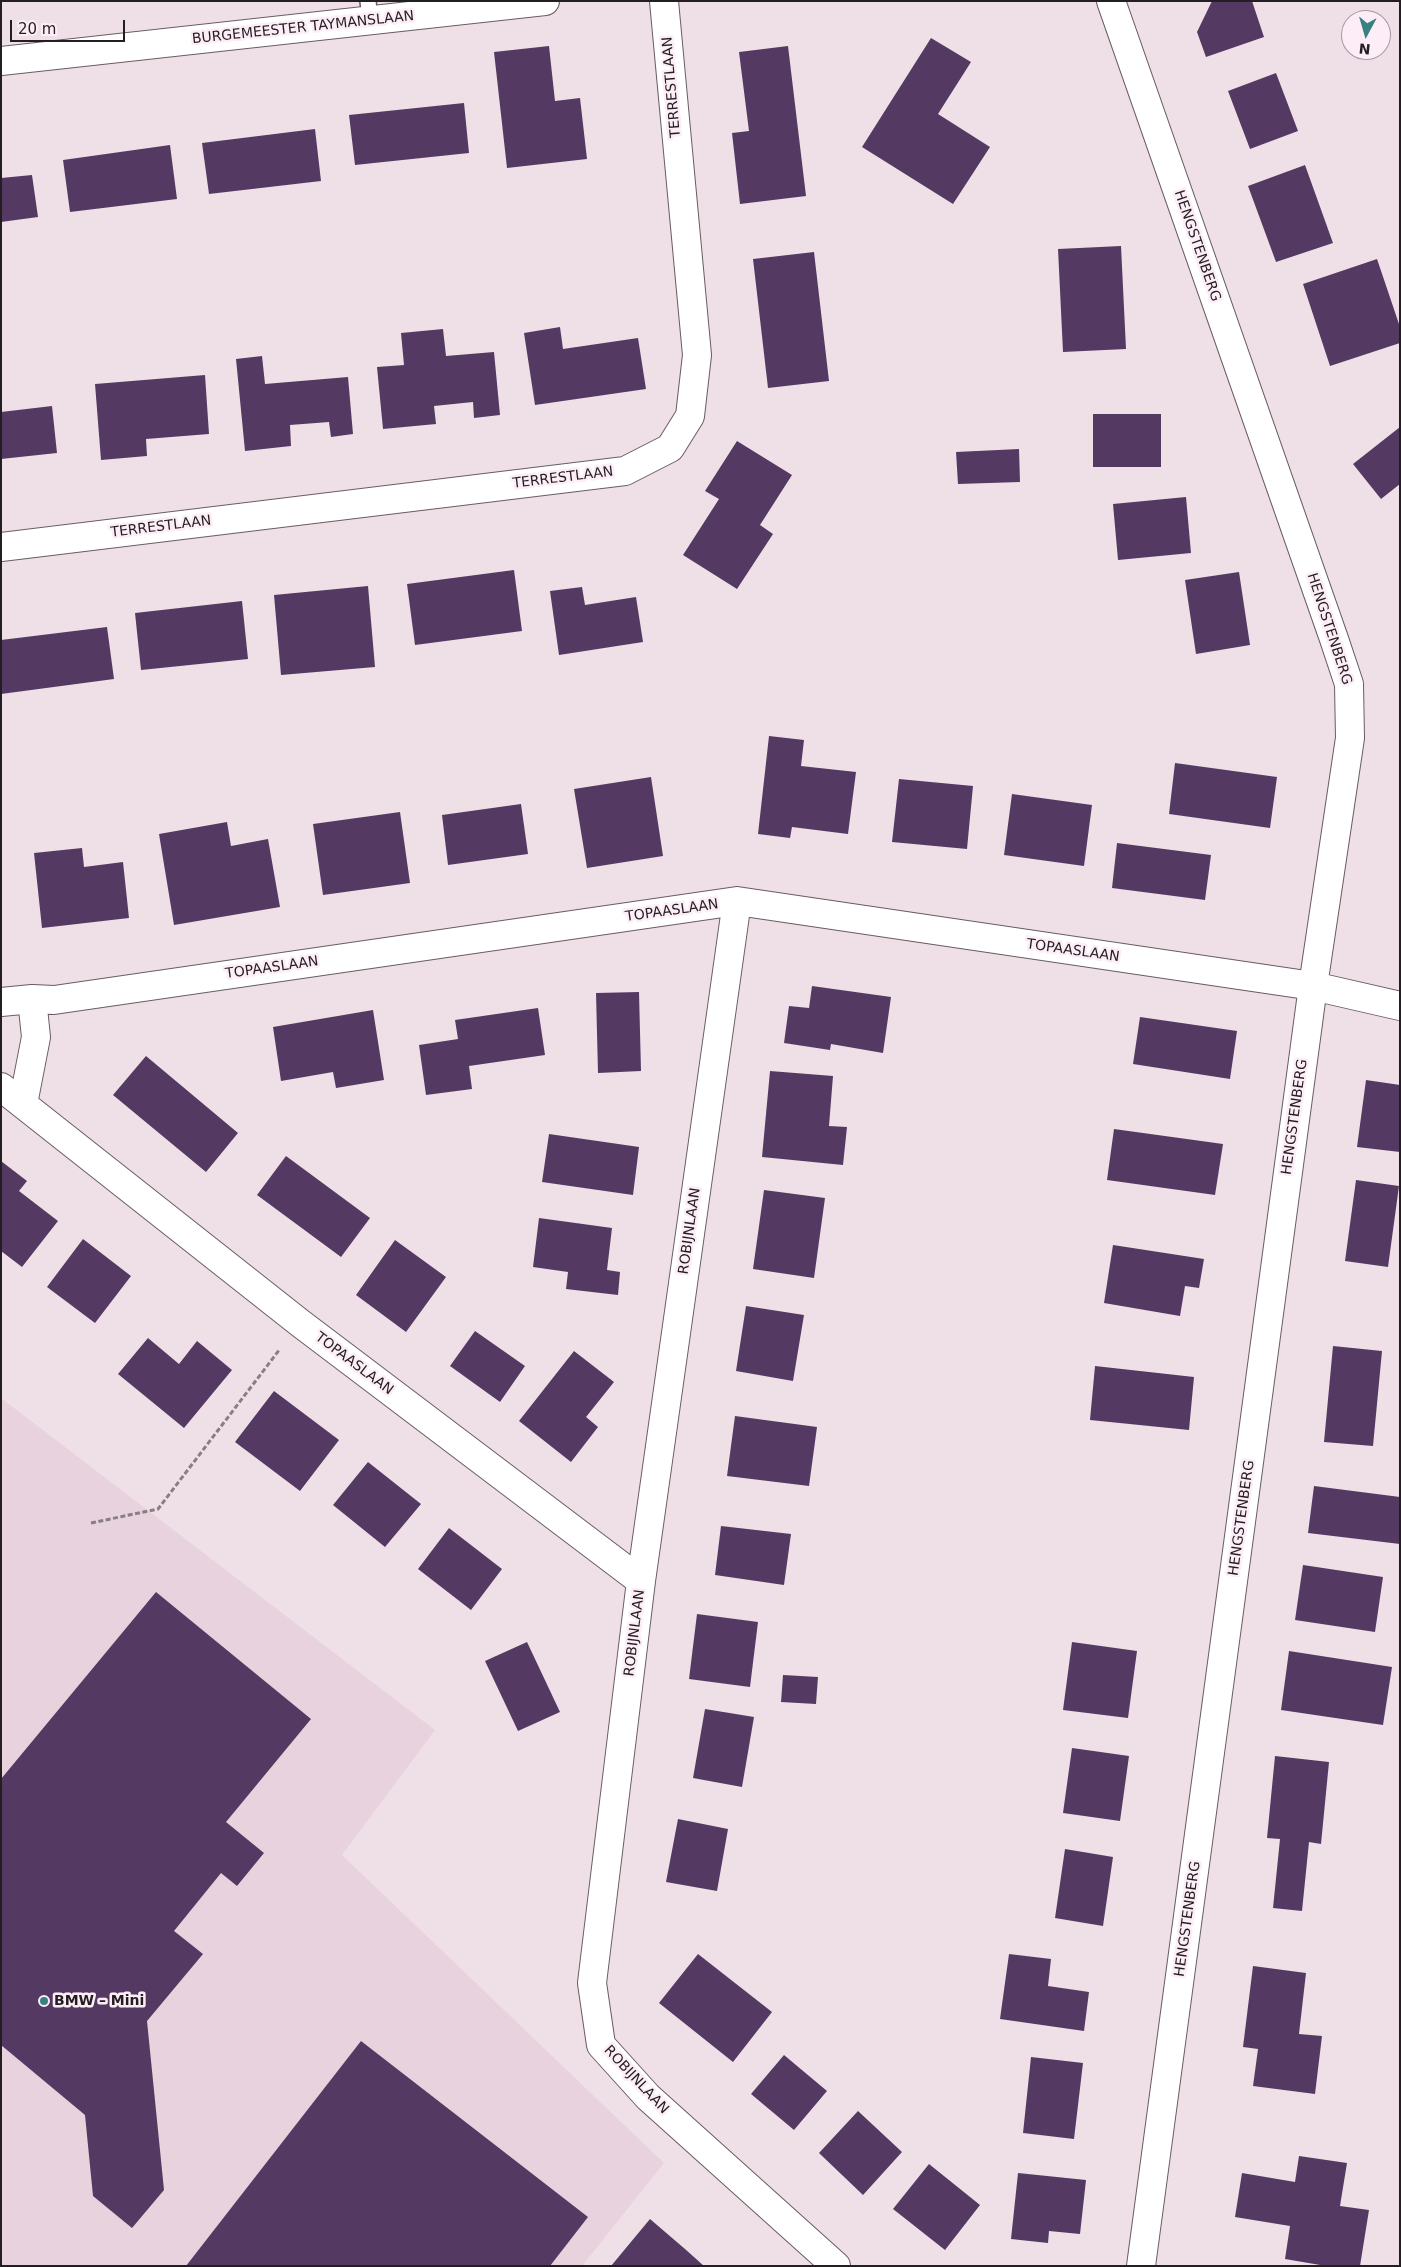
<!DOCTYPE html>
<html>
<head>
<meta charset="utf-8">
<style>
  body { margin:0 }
  #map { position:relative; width:1401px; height:2267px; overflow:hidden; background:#efe0e8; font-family:"DejaVu Sans",sans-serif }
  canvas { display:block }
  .frame { position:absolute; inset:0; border:2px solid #231e21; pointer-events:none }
  .north { position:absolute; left:1341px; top:10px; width:50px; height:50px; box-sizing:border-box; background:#fcedf6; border:1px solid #a59aa1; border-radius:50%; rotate:186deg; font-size:14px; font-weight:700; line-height:20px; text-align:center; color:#231e21 }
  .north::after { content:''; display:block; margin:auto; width:18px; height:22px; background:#388181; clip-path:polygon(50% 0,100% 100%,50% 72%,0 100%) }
  .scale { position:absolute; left:10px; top:20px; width:115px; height:22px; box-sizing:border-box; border:2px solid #231e21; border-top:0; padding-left:6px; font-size:15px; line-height:18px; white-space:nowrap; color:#231e21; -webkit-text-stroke:4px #fcedf6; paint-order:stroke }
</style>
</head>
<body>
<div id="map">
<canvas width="1401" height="2267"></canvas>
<div class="frame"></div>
<div class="north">N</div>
<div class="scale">20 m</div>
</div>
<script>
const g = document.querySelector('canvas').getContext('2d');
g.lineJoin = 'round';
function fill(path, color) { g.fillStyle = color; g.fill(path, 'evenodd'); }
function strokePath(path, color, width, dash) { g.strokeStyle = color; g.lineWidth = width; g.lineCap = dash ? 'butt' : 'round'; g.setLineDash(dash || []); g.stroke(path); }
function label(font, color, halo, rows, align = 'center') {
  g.font = font + ' "DejaVu Sans",sans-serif'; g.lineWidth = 5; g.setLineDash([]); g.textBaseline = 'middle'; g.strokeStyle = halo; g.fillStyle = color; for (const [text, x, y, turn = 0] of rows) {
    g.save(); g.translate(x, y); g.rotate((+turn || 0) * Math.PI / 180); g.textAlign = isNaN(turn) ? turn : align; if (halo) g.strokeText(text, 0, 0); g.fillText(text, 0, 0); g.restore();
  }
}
const built = new Path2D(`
  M1,1398L435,1730L342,1855L664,2163L582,2266H1Z`);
const building = new Path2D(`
  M1212,1H1252L1264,37L1206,57L1197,32Z
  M931,38L971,62L938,114L990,147L953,204L862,147Z
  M549,46L555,101L580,98L587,159L507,168L494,52Z
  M788,46L806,196L740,204L732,133L749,131L739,52Z
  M1276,73L1298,131L1250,149L1228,91Z
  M464,103L469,153L355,165L349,115Z
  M315,129L321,181L209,194L202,143Z
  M170,145L177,199L70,212L63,160Z
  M1305,165L1333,243L1276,262L1248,186Z
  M32,175L38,217L1,222V178Z
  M1121,246L1126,349L1063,352L1058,249Z
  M814,252L829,381L768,388L753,259Z
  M1377,259L1400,327V343L1330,366L1303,284Z
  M560,327L563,349L638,338L646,389L535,405L524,333Z
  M443,329L446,356L494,352L500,415L474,418L473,402L434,406L436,424L383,429L377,367L404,365L401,333Z
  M262,356L265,384L348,377L353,434L331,437L329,422L290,425L291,446L245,451L236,359Z
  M205,375L209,434L146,439L147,456L101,460L95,384Z
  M52,406L57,453L1,459V412Z
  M1093,414H1161V467H1093Z
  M1400,427V484L1381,499L1353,464Z
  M737,441L792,475L760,525L773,534L737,589L683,555L719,499L705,491Z
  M1019,449L1020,482L958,484L956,452Z
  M1186,497L1191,553L1118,560L1113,504Z
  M514,570L522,631L415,645L407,584Z
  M1239,572L1250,645L1196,654L1185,580Z
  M368,586L375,667L281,675L274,595Z
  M582,587L585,605L636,597L643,642L559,655L550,591Z
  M242,601L248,659L141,670L135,613Z
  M107,627L114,679L1,694V640Z
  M769,736L804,740L801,766L856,772L848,834L792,827L790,838L758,834Z
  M1175,763L1277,777L1270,828L1169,814Z
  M651,777L663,856L587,868L574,789Z
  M899,779L973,786L967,849L892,842Z
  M1012,794L1092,805L1084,866L1004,855Z
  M521,804L528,854L448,865L442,815Z
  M400,812L410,883L323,895L313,824Z
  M227,822L231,846L268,839L280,907L174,925L159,834Z
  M1117,843L1211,855L1205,900L1112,888Z
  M82,848L84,867L123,862L129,918L42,928L34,853Z
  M812,986L891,997L883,1053L831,1044L830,1050L784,1043L789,1006L809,1008Z
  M639,992L641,1071L598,1073L596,993Z
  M538,1008L545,1055L469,1066L472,1089L426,1095L419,1045L458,1039L455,1020Z
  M373,1010L384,1080L336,1088L333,1072L281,1081L273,1027Z
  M1140,1017L1237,1031L1230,1079L1133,1064Z
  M146,1056L238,1133L206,1172L113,1095Z
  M770,1071L833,1076L829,1126L847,1127L843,1165L762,1157Z
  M1366,1080L1400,1085V1152L1357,1147Z
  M1114,1129L1223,1144L1215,1195L1107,1180Z
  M549,1134L639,1147L633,1195L542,1182Z
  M286,1156L370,1218L341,1257L257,1195Z
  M1,1161L27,1181L19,1191L58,1221L22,1267L1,1251Z
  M1356,1180L1399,1186L1388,1267L1345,1261Z
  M764,1190L825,1198L814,1278L753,1269Z
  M539,1218L612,1228L607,1270L620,1272L618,1295L566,1289L568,1272L533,1267Z
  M83,1239L131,1276L95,1323L47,1287Z
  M395,1240L446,1277L406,1332L356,1295Z
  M1113,1245L1204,1259L1199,1288L1185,1286L1180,1316L1104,1303Z
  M746,1306L804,1315L793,1381L736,1371Z
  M475,1331L525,1366L500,1402L450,1366Z
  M148,1338L179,1364L197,1341L232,1370L184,1428L118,1374Z
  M1333,1346L1382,1351L1373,1446L1324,1442Z
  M574,1351L614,1382L586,1417L598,1427L571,1462L519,1421Z
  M1095,1366L1194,1377L1189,1430L1090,1420Z
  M274,1391L339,1440L300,1491L235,1442Z
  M735,1416L817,1427L809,1486L727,1476Z
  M368,1462L421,1504L385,1547L333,1505Z
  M1314,1486L1400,1497V1544L1308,1533Z
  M721,1526L791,1534L784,1585L715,1575Z
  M449,1528L502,1569L471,1610L418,1569Z
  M1303,1565L1383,1577L1375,1632L1295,1620Z
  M156,1592L311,1719L226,1822L264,1853L237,1886L221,1873L174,1931L203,1954L147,2021L164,2190L132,2228L93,2196L85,2115L1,2045V1779Z
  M697,1614L758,1622L750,1687L689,1679Z
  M527,1642L560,1712L518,1731L485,1661Z
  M1072,1642L1137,1651L1128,1718L1063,1710Z
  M1289,1651L1392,1667L1383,1725L1281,1710Z
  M783,1675L818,1677L816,1704L781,1702Z
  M705,1709L754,1717L742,1787L693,1778Z
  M1072,1748L1129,1756L1120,1821L1063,1813Z
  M1275,1756L1329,1762L1321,1844L1309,1842L1302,1911L1273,1908L1280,1839L1267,1838Z
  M678,1819L728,1829L717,1891L666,1882Z
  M1065,1849L1113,1857L1103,1926L1055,1918Z
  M698,1954L772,2012L733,2062L659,2003Z
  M1009,1954L1051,1959L1048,1986L1089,1992L1084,2031L1000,2019Z
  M1253,1966L1306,1973L1299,2034L1322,2036L1315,2094L1253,2086L1258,2049L1243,2047Z
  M361,2041L588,2217L550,2266H186Z
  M784,2055L827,2091L794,2130L751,2094Z
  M1031,2057L1083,2063L1074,2139L1023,2133Z
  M858,2111L902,2152L863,2195L819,2153Z
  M1299,2156L1347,2163L1340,2206L1369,2210L1360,2266H1326L1285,2259L1290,2226L1235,2217L1242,2173L1295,2182Z
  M929,2164L980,2205L945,2250L893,2209Z
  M1018,2173L1086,2180L1080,2234L1049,2231L1048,2243L1011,2239Z
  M650,2219L685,2249L704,2266H611Z`);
const path = new Path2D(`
  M91,1523L158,1509L280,1349`);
const service = new Path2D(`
  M368,1L370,20`);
const minor = new Path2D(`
  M1111,1L1334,639L1349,684L1350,738L1313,986L1141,2266
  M1,61L545,1
  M1,547L625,471L670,448L690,416L697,355L664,1
  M737,901L641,1581L592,1983L601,2045L648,2097L836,2266
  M1,1002L32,999L54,1000L737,901L1313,986L1400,1006
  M1,1087L300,1323L641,1581
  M23,1104L36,1037L32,999`);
const markers = [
  [44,2001,5,"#388181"]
];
const streetNames = [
  ["BURGEMEESTER TAYMANSLAAN",303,28,-6],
  ["TERRESTLAAN",672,87,-95],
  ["HENGSTENBERG",1197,246,71],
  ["TERRESTLAAN",563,478,-7],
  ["TERRESTLAAN",161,527,-7],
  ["HENGSTENBERG",1329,629,72],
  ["TOPAASLAAN",672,911,-8],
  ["TOPAASLAAN",1073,951,8],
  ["TOPAASLAAN",272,968,-8],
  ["HENGSTENBERG",1295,1117,-82],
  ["ROBIJNLAAN",690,1231,-82],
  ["TOPAASLAAN",354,1364,37],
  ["HENGSTENBERG",1242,1518,-82],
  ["ROBIJNLAAN",635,1633,-83],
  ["HENGSTENBERG",1188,1919,-82],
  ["ROBIJNLAAN",636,2080,47]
];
const poiNames = [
  ["BMW – Mini",54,2001]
];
fill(built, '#e7d2de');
fill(building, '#543a63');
strokePath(service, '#695c64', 18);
strokePath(minor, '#695c64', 30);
strokePath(path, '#887e84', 3, [5, 2.5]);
strokePath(service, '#fff', 15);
strokePath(minor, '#fff', 28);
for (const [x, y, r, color] of markers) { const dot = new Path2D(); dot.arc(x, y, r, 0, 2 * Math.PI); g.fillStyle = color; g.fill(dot); strokePath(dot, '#fcedf6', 2); }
label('14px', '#231e21', '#fcedf6', streetNames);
label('bold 14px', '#231e21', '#fcedf6', poiNames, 'left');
</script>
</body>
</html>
